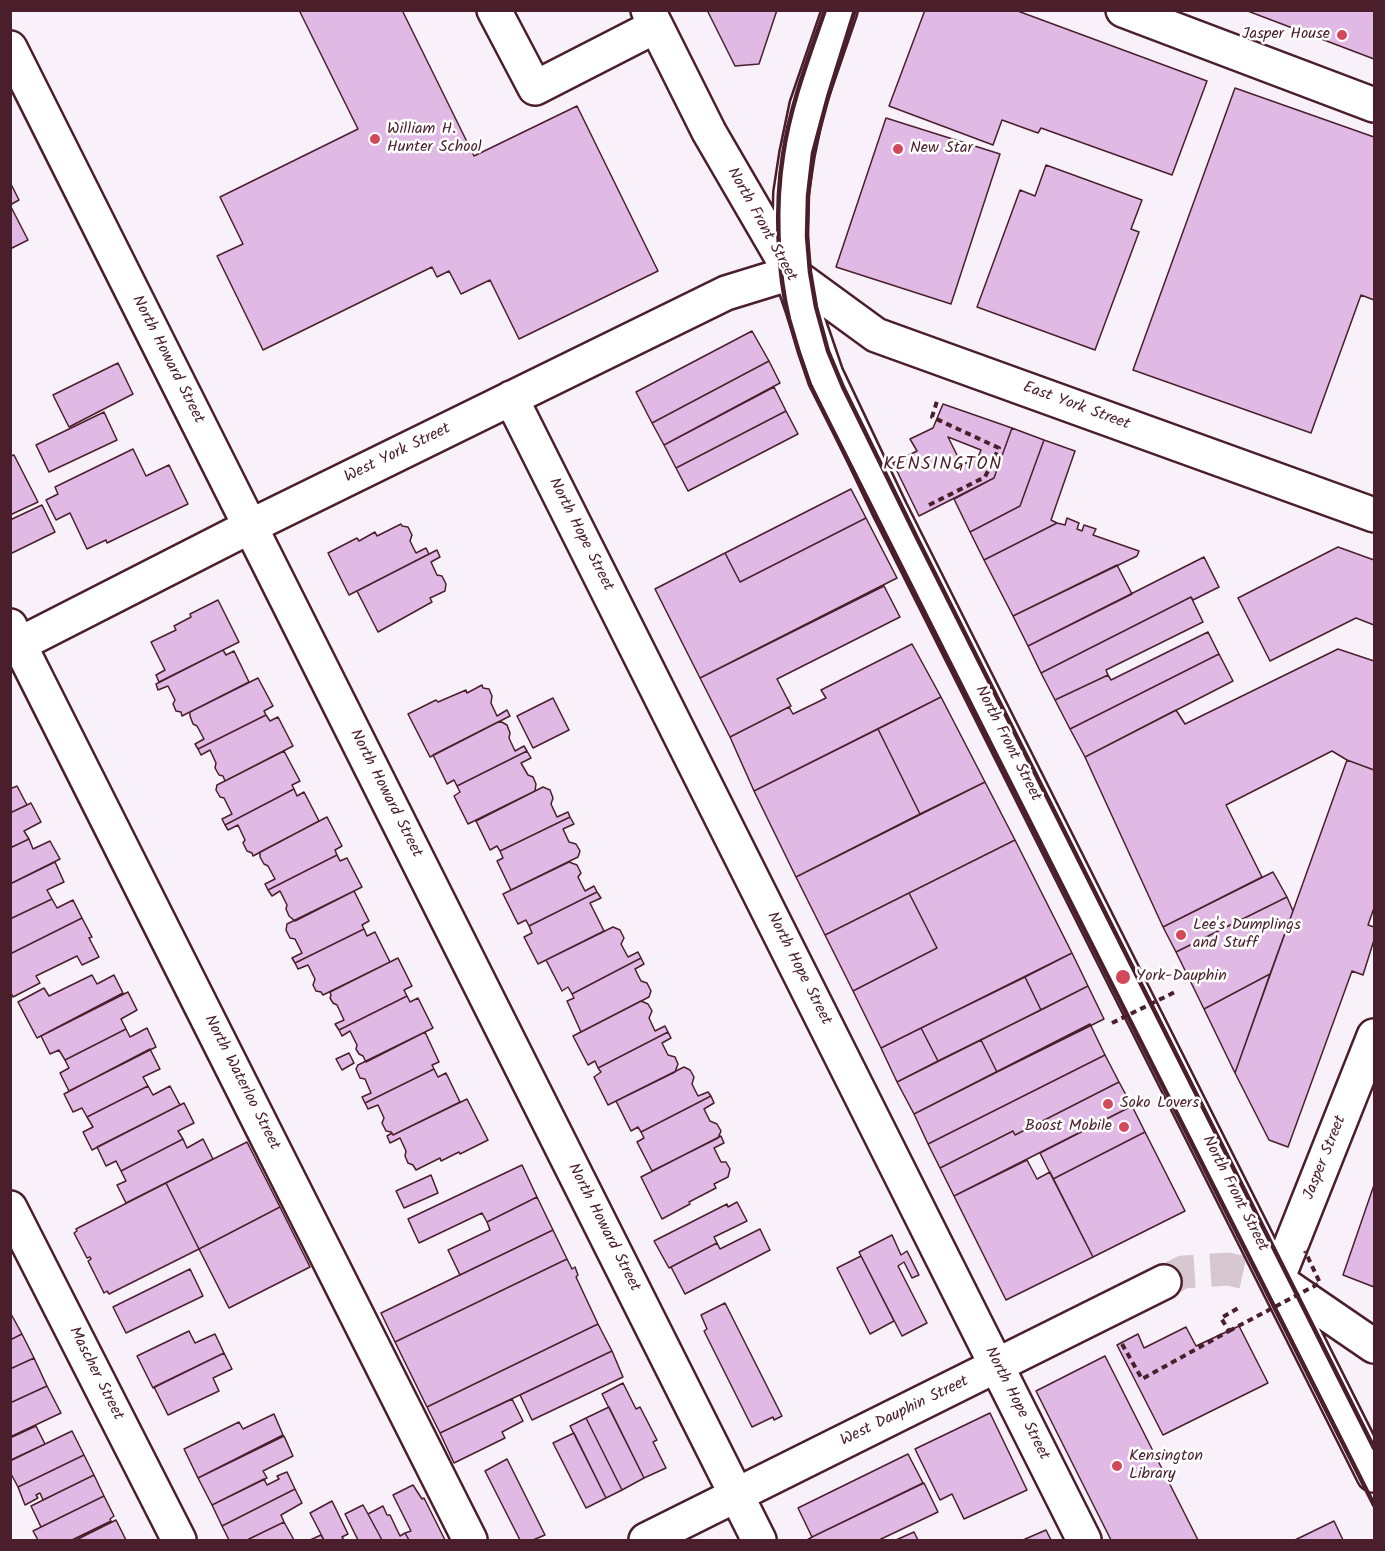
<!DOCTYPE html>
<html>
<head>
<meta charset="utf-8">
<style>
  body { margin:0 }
  #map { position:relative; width:1385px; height:1551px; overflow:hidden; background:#f9f1fa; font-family:Kalam,sans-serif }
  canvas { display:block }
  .frame { position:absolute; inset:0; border:12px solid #4a1f2b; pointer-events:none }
</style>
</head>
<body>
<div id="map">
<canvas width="1385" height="1551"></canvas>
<div class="frame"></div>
</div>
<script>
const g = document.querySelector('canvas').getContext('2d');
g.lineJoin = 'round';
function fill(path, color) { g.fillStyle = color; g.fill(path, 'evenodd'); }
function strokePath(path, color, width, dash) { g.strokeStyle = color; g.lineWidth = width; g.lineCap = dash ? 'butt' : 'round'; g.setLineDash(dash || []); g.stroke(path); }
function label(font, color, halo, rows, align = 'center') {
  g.font = font + ' Kalam,sans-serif'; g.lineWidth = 5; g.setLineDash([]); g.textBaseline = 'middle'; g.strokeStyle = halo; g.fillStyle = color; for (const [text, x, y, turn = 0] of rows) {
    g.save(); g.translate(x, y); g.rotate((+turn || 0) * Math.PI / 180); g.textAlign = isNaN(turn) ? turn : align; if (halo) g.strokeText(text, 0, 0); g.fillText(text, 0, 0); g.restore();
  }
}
const building = new Path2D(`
  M299,10H402L474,156L577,106L658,271L519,339L490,280L461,294L449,271L437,277L432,267L263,350L217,256L243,244L220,197L358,129Z
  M707,10H777L759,64L735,66Z
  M925,10H1015L1207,81L1172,175L1041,128L1038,133L1002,120L993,145L889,106Z
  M1245,10H1374V59Z
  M1235,88L1374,137V300L1361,295L1311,433L1133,370Z
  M886,118L1000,154L951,304L836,267Z
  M1046,165L1142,200L1131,229L1139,232L1095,350L977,307L1020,190L1035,196Z
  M10,182L19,200L10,205Z
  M10,205L28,240L10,249Z
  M752,331L769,361L652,423L636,392Z
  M769,361L780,383L664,445L652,423Z
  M118,363L133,394L69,427L53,395Z
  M774,387L786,411L676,468L664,445Z
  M943,404L1012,428L994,478L919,516L893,463L917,451L910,439L933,428ZM948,437L981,450L978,457L962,465Z
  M786,411L798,434L688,491L676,468Z
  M104,412L117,440L49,472L36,445Z
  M1012,428L1044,440L1020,506L970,532L954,499L994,478Z
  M1044,440L1075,451L1051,520L1057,523L984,560L970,532L1020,506Z
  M133,449L146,476L169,465L188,504L107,543L106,540L87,549L70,513L56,520L46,500L58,494L55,487Z
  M14,455L38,502L10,515V456Z
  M851,489L866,518L740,582L725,553Z
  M42,505L55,532L10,554V520Z
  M866,518L897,578L700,678L655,589L725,553L740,582Z
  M1067,518L1079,523L1077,529L1082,531L1084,525L1096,529L1093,535L1139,551L1137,556L1013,616L984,560L1057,523L1065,525Z
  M401,524L402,526L408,527L412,535L410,541L416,553L426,548L429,554L349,595L328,553L357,538L359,541L375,532L377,536Z
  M1338,547L1374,560V625L1356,618L1270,661L1238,598Z
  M437,550L440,557L431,562L437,575L442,576L446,584L445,591L430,598L432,602L378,632L357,591Z
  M1204,557L1219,587L1193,600L1191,597L1041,673L1028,646Z
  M1117,565L1132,594L1028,646L1013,616Z
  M884,586L900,617L777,679L791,706L730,737L700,678Z
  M1191,597L1203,622L1106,670L1108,675L1055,700L1041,673Z
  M218,600L239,642L159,682L156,675L165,670L151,642L176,630L174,626L191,617L190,614Z
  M1208,632L1219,654L1070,729L1055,700L1108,675L1111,680Z
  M912,644L941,697L754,791L730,737L789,707L793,714L826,698L821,690Z
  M1338,649L1374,661V770L1347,760L1332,751L1226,805L1262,877L1163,927L1085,757L1176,710L1185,724Z
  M223,650L226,655L234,651L249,682L182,716L181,712L176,711L173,704L175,700L168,686L158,690L156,684Z
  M1219,654L1233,681L1085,757L1070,729Z
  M258,678L273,706L264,711L266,715L198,749L195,744L204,739L197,726L193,724L190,716V712Z
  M482,685L483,688L489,689L492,696L491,703L497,716L507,710L510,716L430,757L408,714L436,700L438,702L466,690L467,693Z
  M941,697L985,782L920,814L878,729Z
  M553,698L569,730L533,748L517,716Z
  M266,715L270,721L278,717L293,746L225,781L223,776L219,775L215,768L216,763L210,750L201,755L198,749Z
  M500,721L507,725L510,733L509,738L515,751L524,746L527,751L457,786L454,780L447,784L433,755Z
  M878,729L920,814L796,877L754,791Z
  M284,751L300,781L292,785L294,789L225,825L222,819L232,814L224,798L220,797L216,790L217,785Z
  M527,751L531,758L521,763L528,775L533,777L536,784L535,791L468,824L454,796L460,792L457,786Z
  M1347,760L1374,770V908L1368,925L1374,927V940L1363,975L1352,971L1288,1147L1269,1140L1235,1073Z
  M985,782L1015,840L825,935L796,877Z
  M17,786L27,805L10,813V789Z
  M543,787L550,790L553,798L551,804L557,817L568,812L570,817L500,851L497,846L490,850L476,821Z
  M294,789L297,796L304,792L319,821L253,856L252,853L247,851L243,843L245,840L238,825L228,830L225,825Z
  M31,803L41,822L24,831L29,839L10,848V813Z
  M327,817L342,846L335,850L337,855L268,890L265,884L275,879L268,866L264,864L260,857V852Z
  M570,817L574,824L563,829L569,842L576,844L580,851L578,857L511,890L497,861L503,858L500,851Z
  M29,839L33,849L50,841L60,859L10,884V848Z
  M1015,840L1072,953L881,1048L853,991L937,948L909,893Z
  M337,855L340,861L347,858L362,887L295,921L289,916L286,909L287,905L280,891L272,896L268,890Z
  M55,862L64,882L47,890L52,899L10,919V884Z
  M569,862L577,865L581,873L578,877L585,891L594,886L597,892L529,926L526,920L518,924L503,894Z
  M1273,872L1287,897L1176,952L1163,927Z
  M354,891L369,921L362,925L364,929L295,963L292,958L302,953L295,939L290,938L286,930L287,924Z
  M597,892L601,898L590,903L604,931L538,964L524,937L532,933L529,926Z
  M909,893L937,948L853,991L825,935Z
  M1287,897L1293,911L1270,974L1204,1009L1176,952Z
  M52,899L57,908L73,900L82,918L10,954V919Z
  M82,918L92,937L89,938L99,957L82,965L77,956L36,976L40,983L13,997L10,991V954Z
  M613,927L620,930L624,938L621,944L628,957L638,952L641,958L572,994L568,987L562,991L546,960Z
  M364,929L367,936L375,932L390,962L323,995L321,992L316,991L313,985L315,979L308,965L298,969L295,963Z
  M1072,953L1088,986L1041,1010L1025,977Z
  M398,958L412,986L404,990L407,996L339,1030L335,1024L344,1020L337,1005L333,1003L330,998L331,995L330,992Z
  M641,958L644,964L635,969L641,981L647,983L651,991L649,997L581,1032L567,1001L574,998L572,994Z
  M1270,974L1235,1073L1204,1009Z
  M92,975L97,984L114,975L123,993L37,1038L18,1002L44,988L49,996Z
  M1025,977L1041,1010L938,1061L921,1028Z
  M1088,986L1104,1019L997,1072L981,1040Z
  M128,992L137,1010L121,1019L126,1029L65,1060L59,1050L50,1054L41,1036Z
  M407,996L410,1002L418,998L433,1028L366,1062L363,1056L359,1054L356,1049L357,1045L350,1031L342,1036L339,1030Z
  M641,1001L648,1004L652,1011L649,1018L655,1031L665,1026L668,1032L598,1068L595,1061L588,1065L573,1036Z
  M1090,1024L1105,1055L928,1144L914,1114Z
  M147,1028L156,1047L69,1091L60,1073L69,1068L65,1060L126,1029L130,1037Z
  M921,1028L938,1061L897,1082L881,1048Z
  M425,1032L439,1062L432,1065L434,1069L365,1103L362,1097L371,1093L365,1079L360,1078L356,1069L358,1065Z
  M668,1032L671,1038L662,1043L668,1055L675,1057L678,1064L675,1072L608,1105L594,1077L601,1072L598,1068Z
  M981,1040L997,1072L914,1114L897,1082Z
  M150,1049L160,1069L143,1077L148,1086L87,1117L82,1108L73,1112L64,1094Z
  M349,1053L354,1063L342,1070L336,1059Z
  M1105,1055L1119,1082L1015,1135L1013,1131L940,1168L928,1144Z
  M684,1067L690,1070L694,1077L692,1084L698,1096L708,1092L711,1096L641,1132L638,1127L631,1131L616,1101Z
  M434,1069L438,1077L446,1073L460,1102L393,1135L391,1132L386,1131L382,1123L384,1118L378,1105L368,1109L365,1103Z
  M1119,1082L1132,1106L954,1196L940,1168L1013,1131L1015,1135Z
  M148,1086L153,1095L170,1086L180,1105L92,1150L83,1132L93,1127L87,1117Z
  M711,1096L714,1103L704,1109L710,1121L717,1124L721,1131L718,1138L652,1171L637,1142L644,1138L641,1132Z
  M467,1099L488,1140L460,1154L459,1152L441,1161L440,1158L416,1170L413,1165L408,1163L405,1156L406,1151L400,1138L390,1143L387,1136L392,1133L393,1135Z
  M184,1103L194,1123L178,1131L183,1139L121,1171L116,1161L106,1166L97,1147Z
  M1132,1106L1145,1132L1053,1179L1040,1153Z
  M1145,1132L1185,1211L1093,1257L1053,1179Z
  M721,1136L724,1143L714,1148L721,1162H726L730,1169L728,1177L714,1184L716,1188L689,1202L690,1204L662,1219L641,1177Z
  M183,1139L187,1148L203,1139L213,1159L126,1203L117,1185L126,1181L121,1171Z
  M247,1142L280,1207L199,1249L166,1183Z
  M1027,1160L1037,1179L1050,1172L1093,1257L1006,1300L954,1196Z
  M522,1165L537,1197L487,1222L482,1213L419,1243L408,1219Z
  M431,1175L438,1193L404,1208L396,1191Z
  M166,1183L199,1249L109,1294L107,1291L104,1293L88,1261L91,1259L90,1257L87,1258L74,1233L77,1231L76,1229Z
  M1374,1185V1287L1343,1275Z
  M537,1197L553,1230L460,1275L448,1250L490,1230L487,1222Z
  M737,1202L747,1221L714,1237L717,1243L669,1268L654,1241L727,1204L728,1207Z
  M280,1207L310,1267L229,1308L199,1249Z
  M760,1229L770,1250L685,1294L671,1267L717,1243L720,1249Z
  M553,1230L567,1259L395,1342L381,1313Z
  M892,1235L901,1255L907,1251L919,1275L912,1278L904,1262L898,1266L927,1323L902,1336L859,1252Z
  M861,1256L894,1321L870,1334L837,1268Z
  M567,1259L572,1269L575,1267L578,1275L576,1277L598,1324L427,1407L395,1342Z
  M190,1269L203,1296L126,1333L113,1307Z
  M725,1303L782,1416L774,1420L773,1417L752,1427L704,1331L707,1329L701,1315Z
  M10,1312L22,1334L10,1340Z
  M598,1324L612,1351L440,1433L427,1407Z
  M1239,1326L1268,1383L1163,1435L1117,1345L1138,1334L1144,1348L1186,1327L1196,1346Z
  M189,1331L195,1343L215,1334L224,1353L153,1388L137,1356Z
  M22,1334L34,1358L10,1369V1340Z
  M612,1351L623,1377L532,1420L520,1395Z
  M224,1353L232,1369L213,1378L219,1391L168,1415L154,1387Z
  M1105,1356L1198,1540H1111L1036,1391Z
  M34,1358L47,1386L10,1403V1369Z
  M623,1383L636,1409L640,1407L657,1440L653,1442L666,1468L644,1478L602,1394Z
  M47,1386L61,1413L10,1437V1403Z
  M512,1399L523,1421L502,1432L505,1438L454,1463L440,1433Z
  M609,1407L644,1478L622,1490L586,1418Z
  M990,1413L1027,1490L964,1519L952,1494L940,1500L915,1449Z
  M274,1414L283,1435L198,1478L184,1449L239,1422L243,1429Z
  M586,1418L622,1490L606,1498L570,1426Z
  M36,1426L45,1444L11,1460L10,1438Z
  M72,1431L84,1455L18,1487L10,1472V1461Z
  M574,1433L606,1498L586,1508L553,1443Z
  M284,1436L293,1456L263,1471L267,1478L212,1505L198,1478Z
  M908,1454L923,1483L812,1537L798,1508Z
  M84,1455L94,1475L43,1500L40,1493L36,1495L38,1498L25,1505L18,1487Z
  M507,1459L545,1535L533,1540H520L485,1471Z
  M287,1472L295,1489L222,1526L212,1505L264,1479L267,1485L279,1479L277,1476Z
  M94,1475L104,1496L41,1527L31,1506Z
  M924,1483L938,1512L879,1540H807L812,1537Z
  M413,1485L422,1499L424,1498L445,1540H409L405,1533L411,1531L393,1495Z
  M295,1489L302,1503L281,1515L284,1522L247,1540H229L222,1526Z
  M104,1496L114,1516L110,1519L111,1521L72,1540H38L33,1531Z
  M332,1501L348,1534L342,1537L344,1540H324L310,1513Z
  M363,1505L368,1514L382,1540H358L345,1514Z
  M383,1506L387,1515H390L400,1536L405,1533L409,1540H382L368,1514Z
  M116,1520L126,1540H76Z
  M1334,1521L1343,1540H1295Z
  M284,1522L294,1540H247Z
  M1046,1530L1051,1540H1023Z
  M914,1532L918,1540H896Z
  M321,1535L324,1540H310Z`);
const minorTunnel = new Path2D(`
  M1164,1282L1183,1272L1228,1269L1251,1274`);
const path = new Path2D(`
  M929,505L985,477L999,448L932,417L938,398
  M1122,1344L1142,1379L1229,1331L1221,1318L1240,1307`);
const minor = new Path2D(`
  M494,10L535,88L656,26
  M648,10L709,132L791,273L826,375L890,510L1374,1475
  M1123,10L1374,105
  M10,48L759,1540
  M791,271L790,229L791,193L797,154L807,106L840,10
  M791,273L876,335L1374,515
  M511,398L1084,1540
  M10,626L470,1540
  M10,649L251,526L726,293L791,273
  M10,1208L179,1540
  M1277,1280L1374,1036
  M1279,1281L1374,1346
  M646,1540L1164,1282`);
const rail = new Path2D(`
  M825,10C809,57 790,106 783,155C775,205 777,270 789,319C795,341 802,363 810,385L1374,1505
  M855,10L828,97L813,153L808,196L807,236L810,272L816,307L828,351L843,387L916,536L1374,1448`);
const pathBridge = new Path2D(`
  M1112,1023L1175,992
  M1229,1331L1320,1283L1305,1251`);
const markers = [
  [1342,35,6,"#d1495b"],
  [375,139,6,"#d1495b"],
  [898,149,6,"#d1495b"],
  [1181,935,6,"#d1495b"],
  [1123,977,8,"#d1495b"],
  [1108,1104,6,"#d1495b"],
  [1124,1127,6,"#d1495b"],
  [1117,1466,6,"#d1495b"]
];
const poiNames = [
  ["Jasper House",1330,35,"right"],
  ["William H.",387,130],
  ["Hunter School",387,148],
  ["New Star",910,149],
  ["Lee's Dumplings",1193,926],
  ["and Stuff",1193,944],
  ["York-Dauphin",1136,977],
  ["Soko Lovers",1120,1104],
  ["Boost Mobile",1112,1127,"right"],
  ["Kensington",1129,1457],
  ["Library",1129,1475]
];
const streetNames = [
  ["North Front Street",761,225,61],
  ["North Howard Street",167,360,63],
  ["East York Street",1076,407,20],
  ["West York Street",398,454,-26],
  ["North Hope Street",580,535,63],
  ["North Front Street",1007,744,63],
  ["North Howard Street",385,794,63],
  ["North Hope Street",798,969,63],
  ["North Waterloo Street",241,1083,63],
  ["Jasper Street",1326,1158,-68],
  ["North Front Street",1234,1194,63],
  ["North Howard Street",603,1228,63],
  ["Mascher Street",95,1374,63],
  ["North Hope Street",1016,1404,63],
  ["West Dauphin Street",905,1412,-26]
];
const neighbourhoodNames = [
  ["KENSINGTON",943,466]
];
fill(building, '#e0bae4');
strokePath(building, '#4a1f2b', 1.5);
strokePath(minorTunnel, '#d6c7d1', 33, [33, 16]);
strokePath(minor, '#4a1f2b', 38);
strokePath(path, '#4a1f2b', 4, [6, 4.5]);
strokePath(minor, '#fff', 33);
strokePath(rail, '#4a1f2b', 4.5);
strokePath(pathBridge, '#4a1f2b', 4, [6, 4.5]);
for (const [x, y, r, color] of markers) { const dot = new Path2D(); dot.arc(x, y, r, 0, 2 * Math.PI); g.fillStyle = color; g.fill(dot); strokePath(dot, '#fff', 2); }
label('16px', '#4a1f2b', '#fff', poiNames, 'left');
label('16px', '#4a1f2b', '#fff', streetNames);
g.letterSpacing = '1.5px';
label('18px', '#4a1f2b', '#fff', neighbourhoodNames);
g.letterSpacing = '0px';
</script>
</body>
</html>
